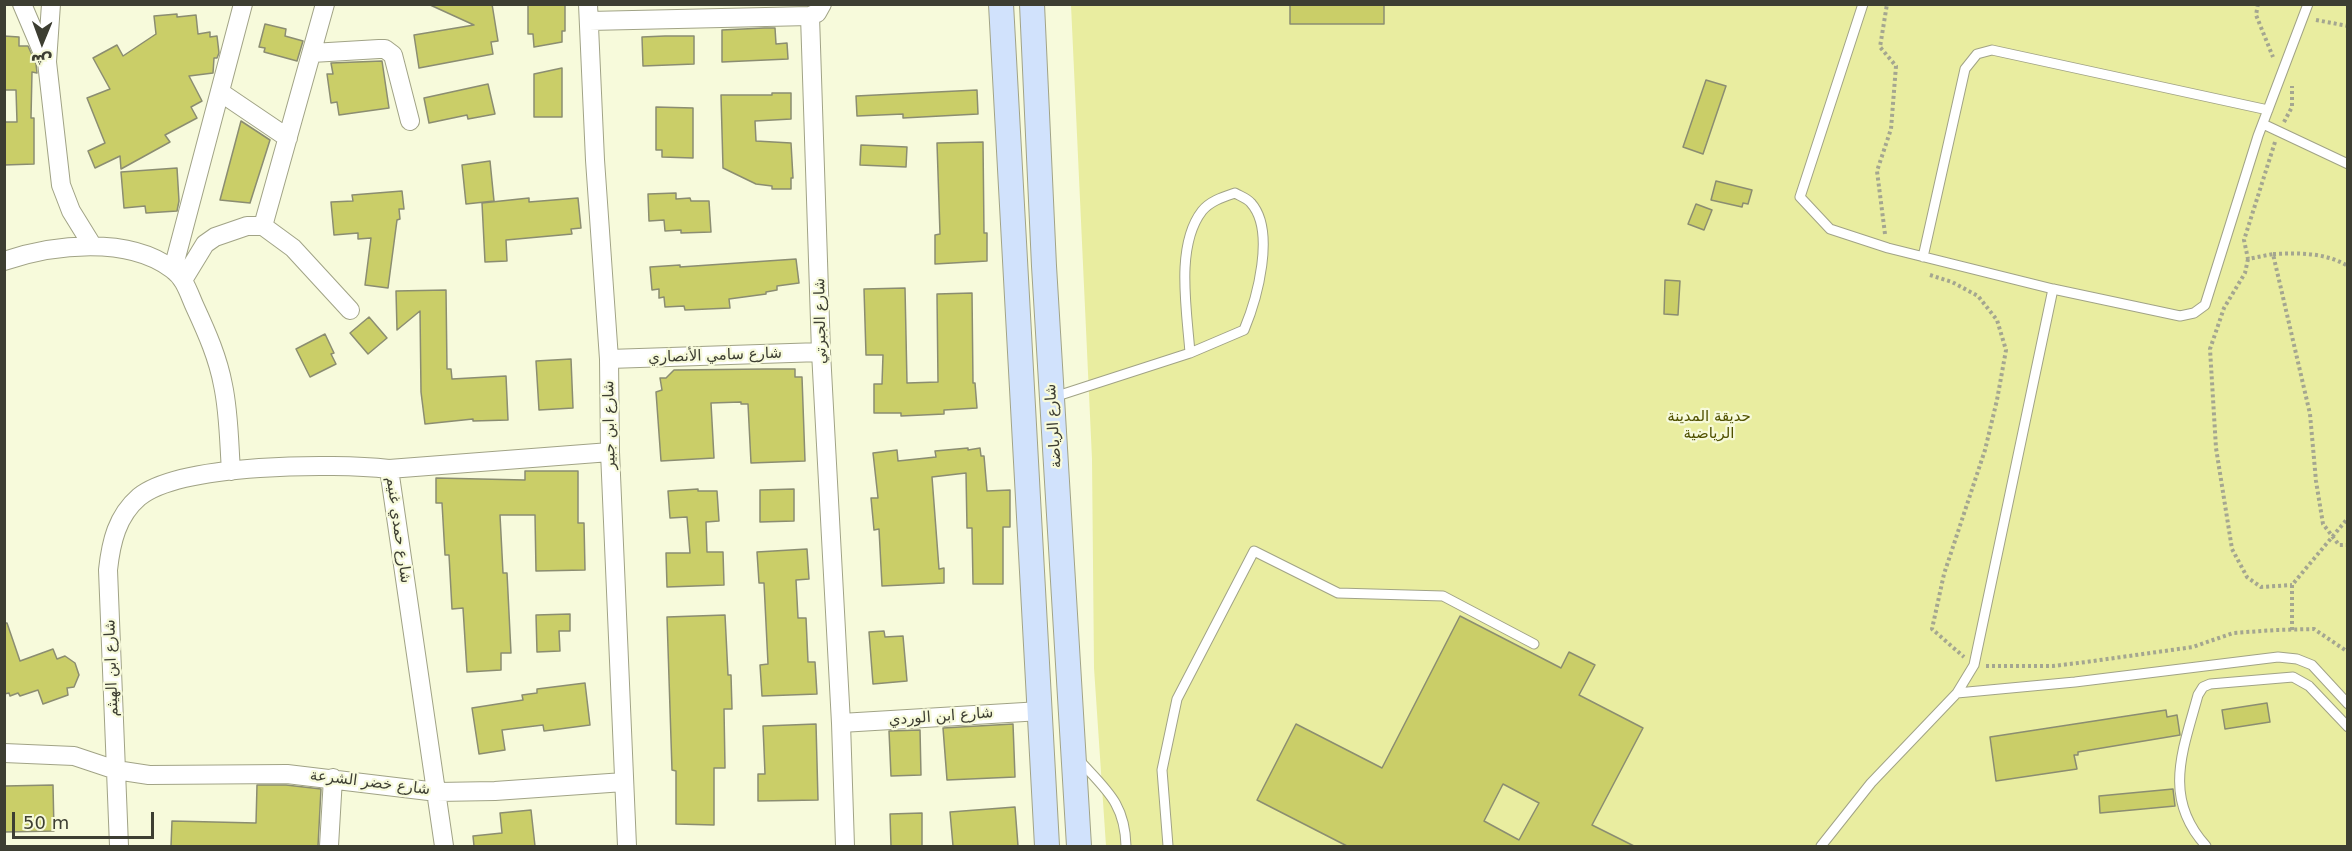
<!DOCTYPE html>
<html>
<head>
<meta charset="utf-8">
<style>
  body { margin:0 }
  #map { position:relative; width:2352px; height:851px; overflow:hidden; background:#f7fadb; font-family:"DejaVu Sans","Noto Naskh Arabic",sans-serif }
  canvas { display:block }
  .frame { position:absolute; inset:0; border:6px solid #3d3e32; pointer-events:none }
  .north { position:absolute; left:12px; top:12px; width:60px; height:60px; -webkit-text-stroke:4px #f7fadb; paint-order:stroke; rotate:181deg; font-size:16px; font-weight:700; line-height:24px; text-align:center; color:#3d3e32 }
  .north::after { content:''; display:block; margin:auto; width:21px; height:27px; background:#3d3e32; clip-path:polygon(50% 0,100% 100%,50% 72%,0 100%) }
  .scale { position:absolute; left:12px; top:812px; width:142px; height:27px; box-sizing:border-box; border:3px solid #3d3e32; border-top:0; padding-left:8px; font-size:18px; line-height:21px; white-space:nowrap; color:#3d3e32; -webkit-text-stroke:4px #f7fadb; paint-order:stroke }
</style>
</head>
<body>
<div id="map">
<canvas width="2352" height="851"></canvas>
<div class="frame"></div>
<div class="north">ش</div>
<div class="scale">50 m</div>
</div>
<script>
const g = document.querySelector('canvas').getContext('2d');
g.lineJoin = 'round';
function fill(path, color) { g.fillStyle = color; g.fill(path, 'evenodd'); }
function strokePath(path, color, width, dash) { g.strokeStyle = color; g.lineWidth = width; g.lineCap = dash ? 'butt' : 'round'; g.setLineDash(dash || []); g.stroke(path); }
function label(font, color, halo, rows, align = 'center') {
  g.font = font + ' "DejaVu Sans","Noto Naskh Arabic",sans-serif'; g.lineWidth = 4.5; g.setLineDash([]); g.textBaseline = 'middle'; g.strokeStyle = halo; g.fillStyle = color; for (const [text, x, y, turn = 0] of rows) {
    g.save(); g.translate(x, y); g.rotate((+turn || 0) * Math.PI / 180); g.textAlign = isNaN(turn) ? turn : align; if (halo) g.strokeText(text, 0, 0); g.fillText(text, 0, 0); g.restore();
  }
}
const green = new Path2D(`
  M1071,5H2347V846H1106L1094,668L1092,459Z`);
const building = new Path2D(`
  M428,4H492L498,41L491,42L493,54L419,68L414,35L474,25Z
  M528,4H565V31H562V42L534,47L533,34H528Z
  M1290,4H1384V24H1290Z
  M177,14V17L196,15L198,34L210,32V37L217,36L219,53L217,58H214L213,73L189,76L202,101L191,107L197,118L165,135L170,142L121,169L120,156L95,168L88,151L105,143L87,98L110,89L93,58L117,45L123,56L156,34L154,16Z
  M265,24L286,29L285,36L303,41L297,61L264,52L265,48L259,47Z
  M764,28H775L776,44L787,43L788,59L722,62V30Z
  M4,36L19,37V46H28L36,64L37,73L32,72L31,118H34V164L4,165V122H17L16,90H4Z
  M665,36H694V64L643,66L642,37Z
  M382,61L389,108L339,115L337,102L331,103L327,74H333L331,63Z
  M562,68V117H534V74Z
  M1706,80L1726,86L1703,154L1683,147Z
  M488,84L495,114L468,119L467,115L429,123L424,98Z
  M977,90L978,114L903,118V114L857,116L856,96Z
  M772,93H791V119L755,121L756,141L791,143L793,178H791V189H772V186L756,184L723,168L721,95H772Z
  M656,107L693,108V158L662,157V150H656Z
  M241,121L270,140L250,203L220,200Z
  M983,142L984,233H987V261L935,264V235L940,234L937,143Z
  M861,145L907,147L906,167L860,165Z
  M490,161L494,201L466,204L462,165Z
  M177,168L179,201L177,211L146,213L145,206L124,208L121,172Z
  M1716,181L1752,190L1748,204L1743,203L1742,207L1711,200Z
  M402,191L404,209H399L400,219L397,220L388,288L365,285L371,238L358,239V233L334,235L331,202L353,201L352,195Z
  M676,193V199L690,198L691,201H709L711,232L681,233V230L665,231L664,220L649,221L648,194Z
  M529,198V202L578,198L581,228L571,229L572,234L506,240L507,261L485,262L482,203Z
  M1696,204L1712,210L1704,230L1688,224Z
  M796,259L799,283L777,286V290L766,292V294L729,299L730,308L685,310L684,306L665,307L664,297L659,298V289L652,290L650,267L680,265V267Z
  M1665,280L1680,281L1678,315L1664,314Z
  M905,288L907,383L938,382L937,294L972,293L973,383H975L977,408L944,410V414L901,416V413H874V384H882L883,355H866L864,289Z
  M446,290L447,369H451L452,379L506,376L508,420L473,421V419L425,424L421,392L420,311L397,330L396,291Z
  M369,317L387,338L368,354L350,333Z
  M325,334L334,353L331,354L336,364L310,377L296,349Z
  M571,359L573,408L539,410L536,361Z
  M766,369H795V377H802L805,461L751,463L748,404H741V402L711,403L714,458L661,461L656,392L662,390L660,378H666L674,370Z
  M968,448V450L980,448L981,456H984L987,491L1010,490V527H1003V584H973L972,528H967L966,473L932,477L939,569L944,568V583L882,586L879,529L874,530L871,498H878L873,453L897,450L898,461L936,457L935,451Z
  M525,471H578V523H584L585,570L536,571L535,515H500L503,573H507L511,653H501V670L467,672L463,608L452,609L449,555H445L442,503H436V478L525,480Z
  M698,489V491H717L719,521L706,522L707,552H723L724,585L667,587L666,553H690L687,517L670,518L668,491Z
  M794,489V521L760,522V490Z
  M807,549L809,579L796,580L798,618H806L808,662H815L817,694L762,696L760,665L768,664L764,583H759L757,552Z
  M570,614V631H559L560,651L537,652L536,615Z
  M725,615L728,675H731L732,709H724L725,768H714V825L676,824V771L672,770L667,617Z
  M1460,616L1561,668L1569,652L1595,665L1579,695L1643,728L1592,825L1634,846H1347L1257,800L1296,724L1382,768ZM1503,784L1539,803L1519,840L1484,821Z
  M4,623H7L20,661L53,649L57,659L65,656L75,663L79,675L74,687L67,688L68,695L43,704L38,690L20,696L18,693L10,696L9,693L4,694Z
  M884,631L885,637L903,636L907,681L873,684L869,632Z
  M585,683L590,725L544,731L543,725L502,730L505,750L479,754L472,708L523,700L522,695L537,693V689Z
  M2267,703L2270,722L2225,729L2222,710Z
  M2166,710L2167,717L2177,715L2180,735L2078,752V755H2074L2077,769L1996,781L1990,737Z
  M816,724L818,800L758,801V774H765L763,726Z
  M1013,724L1015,777L947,780L943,728Z
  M920,730L921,775L891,776L889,731Z
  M53,785L54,831L5,832V786Z
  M257,785H286L321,789L318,846H171L172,821L256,823Z
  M2173,789L2175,806L2100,813L2099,796Z
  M1015,807L1018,846H953L950,812Z
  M531,810L535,846H474L473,836L502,833L500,813Z
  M922,813V846H891L890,814Z`);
const path = new Path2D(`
  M2258,4L2256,15L2273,57
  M2316,20L2348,26
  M2284,122L2292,107V86
  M2275,142L2244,240L2248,259L2273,254L2310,414L2316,481L2323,524L2339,545H2348
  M1885,234L1877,171L1891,129L1896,66L1880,47L1887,4
  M2273,254C2299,253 2324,252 2348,266
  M2248,259L2245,273L2224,308L2210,349L2216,448L2232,549L2247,577L2261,587L2292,585
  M1930,275L1952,282L1978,296L1997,320L2006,350L1997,400L1985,450L1944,574L1932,629L1964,657
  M2292,630V585L2348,518
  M1986,666H2053L2086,662L2193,647L2233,633L2276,630L2314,629L2348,652`);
const lane = new Path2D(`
  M1863,4L1800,197L1830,229L1888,248L2053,289L2180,316L2194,313L2205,305L2258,136L2308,4
  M2263,124L2348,164
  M1235,193C1240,196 1247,198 1251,203C1276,231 1257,299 1244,330L1190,353C1187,311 1175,246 1202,211C1210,201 1223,197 1235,193Z
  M1923,257L1965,69L1977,54L1992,50L2268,110
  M1054,397L1190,353
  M1957,693L1974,665L2053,289
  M1079,760C1106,790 1125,803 1126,846
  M1168,846L1162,770L1177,699L1254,551L1338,593L1443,596L1534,644
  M1821,846L1871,783L1957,693L2075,682L2278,657L2297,659L2312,665L2348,704
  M2206,846C2162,798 2183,750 2198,695L2203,687L2210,684L2293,677L2309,686L2348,727`);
const street = new Path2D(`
  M22,4L45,58
  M51,4L47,62L61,185L71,211L92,245
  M588,4L595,160L609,359L610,452L627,846
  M810,16L821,352L841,723L845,846
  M589,21L810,16L817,13L822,4
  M312,53L379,49H385L393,55L410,121
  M220,92L288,138
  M263,226L325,4
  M4,261C54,244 128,236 172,269C185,278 189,294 195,307C207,333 218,358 223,385C229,413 229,443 231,471
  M173,269L243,4
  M183,280L205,244L215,237L247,226H263L293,248L350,310
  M609,359L821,352
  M389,469L610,452
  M841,723L1041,711
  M4,753L74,756L116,770L149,775L287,774L437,792L495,791L624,782
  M119,846L108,570C111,542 117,516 139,497C181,463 335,463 389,469L444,846
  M329,846L333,778`);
const secondary = new Path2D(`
  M1001,4L1047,846
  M1032,4L1044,266L1079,846`);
const streetNames = [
  ["شارع الجبرتي",821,321,-91],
  ["شارع سامي الأنصاري",715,356,-2],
  ["شارع ابن جبير",610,425,-91],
  ["شارع الرياضة",1054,426,-94],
  ["شارع حمدي غنيم",398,530,82],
  ["شارع ابن الهيثم",112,668,-92],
  ["شارع ابن الوردي",941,717,-4],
  ["شارع خضر الشرعة",370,783,7]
];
const parkNames = [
  ["حديقة المدينة",1709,417],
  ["الرياضية",1709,434]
];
fill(green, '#e9eda0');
fill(building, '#cace68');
strokePath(building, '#8b8d71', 1.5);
strokePath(lane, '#a1a386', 11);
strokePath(street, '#a1a386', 20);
strokePath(secondary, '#a1a386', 26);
strokePath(path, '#a4a690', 4, [3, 3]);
strokePath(lane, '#fff', 9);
strokePath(street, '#fff', 18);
strokePath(secondary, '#d1e2fc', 24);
label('15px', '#3d3e32', '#f7fadb', streetNames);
label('15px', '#505100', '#f7fadb', parkNames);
</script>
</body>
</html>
